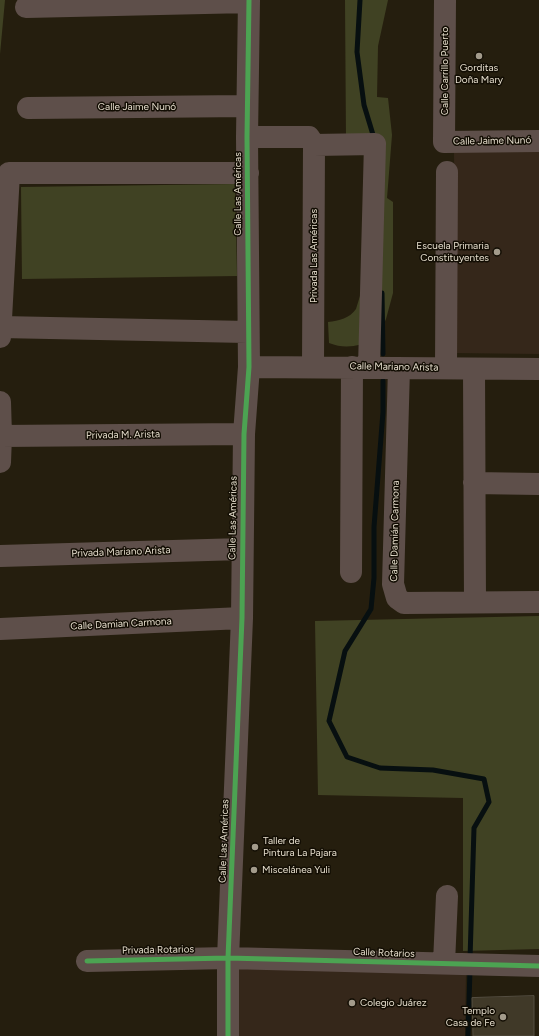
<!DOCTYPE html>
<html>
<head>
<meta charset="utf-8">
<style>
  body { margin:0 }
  canvas { display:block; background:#251e0e }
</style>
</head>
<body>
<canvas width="539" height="1036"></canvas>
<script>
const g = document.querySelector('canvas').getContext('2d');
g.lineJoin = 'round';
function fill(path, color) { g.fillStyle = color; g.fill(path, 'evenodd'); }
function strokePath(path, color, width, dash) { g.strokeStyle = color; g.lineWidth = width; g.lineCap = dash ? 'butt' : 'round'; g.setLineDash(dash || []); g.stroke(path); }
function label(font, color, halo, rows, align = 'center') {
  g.font = font + ' Figtree,sans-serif'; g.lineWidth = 3; g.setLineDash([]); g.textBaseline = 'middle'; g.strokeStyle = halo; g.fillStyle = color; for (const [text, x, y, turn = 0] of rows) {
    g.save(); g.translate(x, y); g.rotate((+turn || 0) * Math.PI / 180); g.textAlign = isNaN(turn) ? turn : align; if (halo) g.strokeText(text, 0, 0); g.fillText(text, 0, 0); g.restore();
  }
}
const education = new Path2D(`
  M454,151L539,152V354L456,353Z
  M239,967L466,970L465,1036H238Z`);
const green = new Path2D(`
  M0,0H5L0,54Z
  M345,0H388L378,46L377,97L388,98L392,135L387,198L393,202V293L386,319L376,340C359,345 347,350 329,343L328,322C339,321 350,318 356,309L373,253L368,148L346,138Z
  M235,184L237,276L22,279L21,187Z
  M539,616V949L463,951V798L318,795L315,621Z`);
const stream = new Path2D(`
  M360,0L357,52L364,105L374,138
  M382,293L383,354
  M383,381V412L374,527V578L371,609L345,651L329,721L347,757L380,768L433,770L484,779L489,802L474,828L470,959
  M468,1036L470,969`);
const building = new Path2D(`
  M534,996V1036H473L472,998Z`);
const minor = new Path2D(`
  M445,0L444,142L539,141
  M26,7L249,2
  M28,108L247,106
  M247,137H309L314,145L375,144L369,367
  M1,327L247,332
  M0,337L9,173H248
  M313,366L314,145
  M249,367L539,369
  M399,368L393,584L397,598L404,603L539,602
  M446,368L447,172
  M474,370L475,602
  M0,402L1,436L0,462
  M1,436L244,434
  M474,483L539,484
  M0,556L242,549
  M351,572L352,367
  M0,629L242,618
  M87,961L228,958L539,966
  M444,963L447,896
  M228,1036V958L242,618L244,434L249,367L247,137L249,0`);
const cycleway = new Path2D(`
  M87,961L228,958L539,966
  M228,1036V958L242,618L244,434L249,367L247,137L249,0`);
const markers = [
  [479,56,4,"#a39b8b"],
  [497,252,4,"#a39b8b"],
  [255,847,4,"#a39b8b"],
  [254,870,4,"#a39b8b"],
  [352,1003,4,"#a39b8b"],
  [503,1017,4,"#a39b8b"]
];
const poiNames = [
  ["Gorditas",479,68,"center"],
  ["Doña Mary",479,80,"center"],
  ["Escuela Primaria",489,246,"right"],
  ["Constituyentes",489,258,"right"],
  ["Taller de",263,841],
  ["Pintura La Pajara",263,853],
  ["Miscelánea Yuli",262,870],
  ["Colegio Juárez",360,1003],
  ["Templo",495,1011,"right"],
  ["Casa de Fe",495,1023,"right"]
];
const streetNames = [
  ["Calle Carrillo Puerto",445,71,-90],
  ["Calle Jaime Nunó",137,107],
  ["Calle Jaime Nunó",492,141,-1],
  ["Calle Las Américas",238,194,-90],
  ["Privada Las Américas",314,256,-90],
  ["Calle Mariano Arista",394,367,1],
  ["Privada M. Arista",123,435,-1],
  ["Calle Las Américas",233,518,-89],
  ["Calle Damián Carmona",395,531,-89],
  ["Privada Mariano Arista",121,552,-2],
  ["Calle Damian Carmona",121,624,-3],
  ["Calle Las Américas",224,841,-88],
  ["Privada Rotarios",158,950,-1],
  ["Calle Rotarios",384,953,2]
];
fill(education, '#35271a');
fill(green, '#404223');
strokePath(stream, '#070f10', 5);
fill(building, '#403928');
strokePath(building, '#544e41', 1);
strokePath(minor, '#5e4f4a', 22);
strokePath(cycleway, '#4ca352', 5);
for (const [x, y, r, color] of markers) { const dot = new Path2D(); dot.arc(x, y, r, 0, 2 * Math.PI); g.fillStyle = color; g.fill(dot); strokePath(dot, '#120d03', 1.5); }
label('10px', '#e7dfce', '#120d03', poiNames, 'left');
label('10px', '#e7dfce', '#120d03', streetNames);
</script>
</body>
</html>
